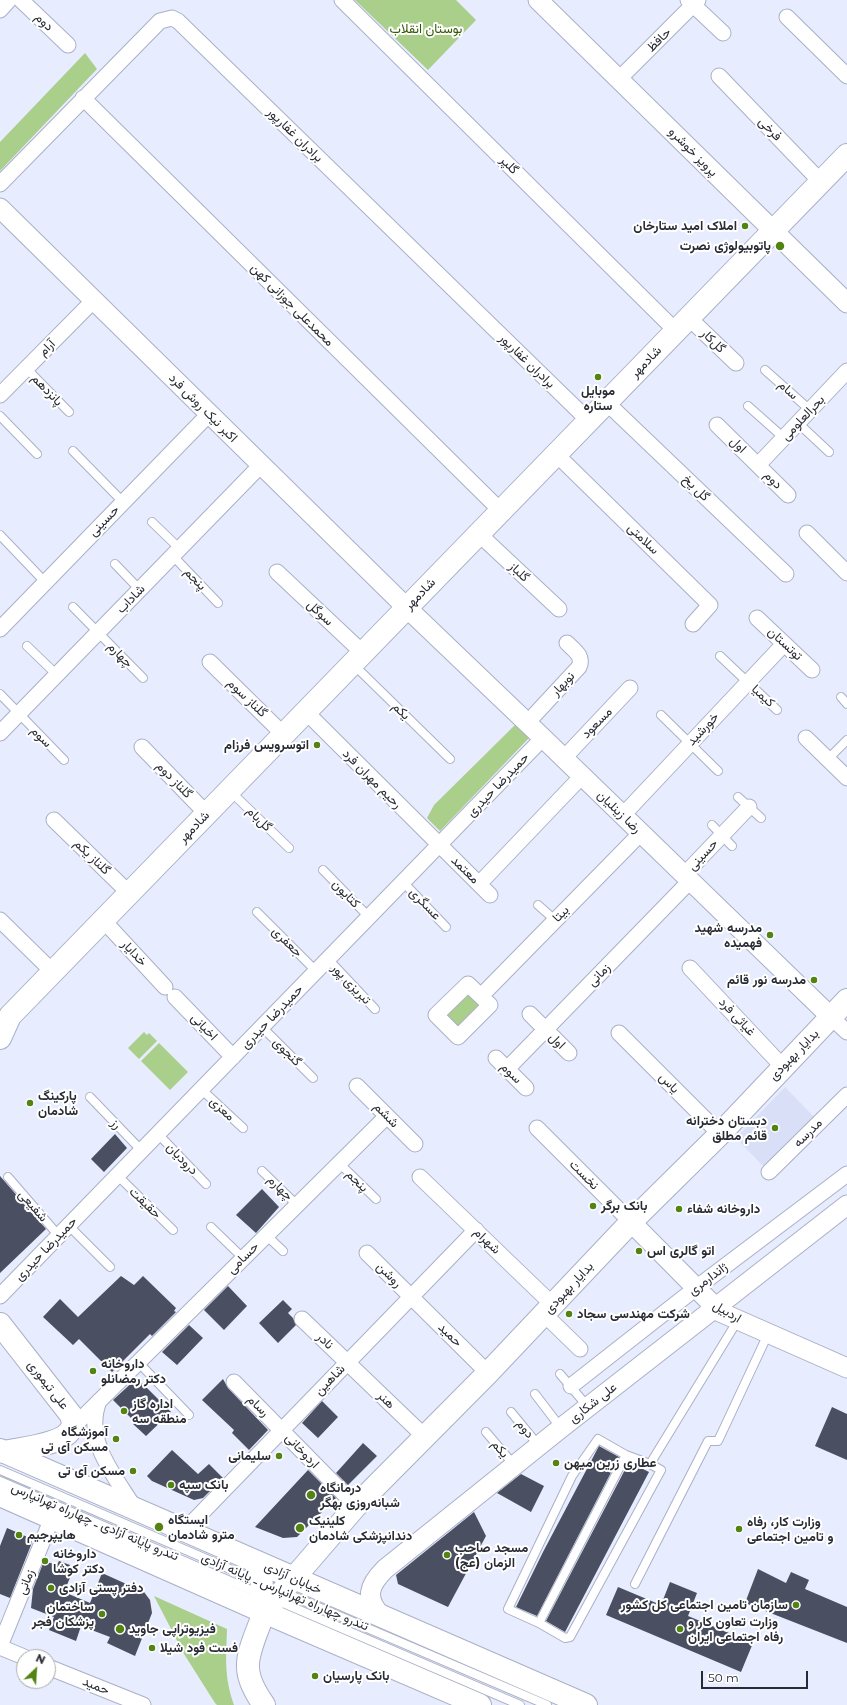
<!DOCTYPE html>
<html>
<head>
<meta charset="utf-8">
<style>
  body { margin:0 }
  #map { position:relative; width:847px; height:1705px; overflow:hidden; background:#e7ecff; font-family:Montserrat,sans-serif }
  canvas { display:block }
  .north { position:absolute; left:16px; top:1649px; width:40px; height:40px; box-sizing:border-box; background:#fff; border:1px solid #a9aaad; border-radius:50%; rotate:25deg; font-size:11px; font-weight:700; line-height:16px; text-align:center; color:#282b33 }
  .north::after { content:''; display:block; margin:auto; width:14px; height:18px; background:#538313; clip-path:polygon(50% 0,100% 100%,50% 72%,0 100%) }
  .scale { position:absolute; left:701px; top:1671px; width:107px; height:18px; box-sizing:border-box; border:2px solid #282b33; border-top:0; padding-left:5px; font-size:12px; line-height:14px; white-space:nowrap; color:#282b33; -webkit-text-stroke:3px #fff; paint-order:stroke }
</style>
</head>
<body>
<div id="map">
<canvas width="847" height="1705"></canvas>
<div class="north">N</div>
<div class="scale">50 m</div>
</div>
<script>
const g = document.querySelector('canvas').getContext('2d');
g.lineJoin = 'round';
function fill(path, color) { g.fillStyle = color; g.fill(path, 'evenodd'); }
function strokePath(path, color, width, dash) { g.strokeStyle = color; g.lineWidth = width; g.lineCap = dash ? 'butt' : 'round'; g.setLineDash(dash || []); g.stroke(path); }
function label(font, color, halo, rows, align = 'center') {
  g.font = font + ' Montserrat,Vazirmatn,sans-serif'; g.lineWidth = 4; g.setLineDash([]); g.textBaseline = 'middle'; g.strokeStyle = halo; g.fillStyle = color; for (const [text, x, y, turn = 0] of rows) {
    g.save(); g.translate(x, y); g.rotate((+turn || 0) * Math.PI / 180); g.textAlign = isNaN(turn) ? turn : align; if (halo) g.strokeText(text, 0, 0); g.fillText(text, 0, 0); g.restore();
  }
}
const built = new Path2D(`
  M785,1087L815,1118L765,1168L736,1138Z`);
const green = new Path2D(`
  M355,0H456L476,20L428,70Z
  M85,53L97,69L0,171V142Z
  M515,725L529,738L440,831L427,818L434,805Z
  M468,991L483,1007L458,1030L443,1015Z
  M144,1032L147,1035L149,1033L157,1041L139,1059L128,1048Z
  M159,1043L188,1072L170,1090L141,1061Z
  M154,1596L227,1629C226,1658 224,1677 234,1705H217L215,1703L184,1654Z`);
const building = new Path2D(`
  M115,1134L127,1148L104,1172L91,1159Z
  M0,1176L46,1229L0,1273Z
  M262,1189L279,1207L256,1233L236,1215Z
  M121,1276L134,1285L143,1276L176,1308L174,1311L176,1312L152,1336L150,1334L112,1372L79,1339L73,1345L43,1317L60,1299L78,1317Z
  M228,1286L247,1306L224,1330L204,1310Z
  M283,1300L292,1309L288,1313L293,1318L296,1325L278,1343L259,1323Z
  M189,1325L203,1338L177,1365L162,1352Z
  M137,1378L171,1412L146,1436L133,1424L135,1422L113,1400Z
  M223,1379L228,1388L268,1430L249,1450L232,1433L234,1430L202,1400Z
  M322,1401L338,1417L318,1438L302,1423Z
  M832,1407L847,1414V1460L815,1446Z
  M363,1443L377,1456L348,1485L336,1473Z
  M599,1446L619,1457L537,1616L516,1607L543,1552Z
  M172,1450L198,1474L209,1464L223,1478L203,1498L194,1500L152,1481L147,1476Z
  M629,1462L649,1472L565,1632L546,1621Z
  M308,1470L336,1498L297,1537L283,1538L255,1527Z
  M521,1474L544,1486L531,1512L497,1493Z
  M474,1512L486,1536L448,1607L398,1584L396,1575Z
  M7,1528L32,1539L31,1545L10,1598L0,1594V1546Z
  M44,1561L57,1565L59,1561L70,1565L67,1571L72,1573L64,1592L90,1603L102,1573L144,1592L150,1600L152,1613L135,1656L107,1643L110,1637L81,1626L76,1641L49,1630L54,1617L31,1608L33,1589Z
  M758,1569L786,1583L791,1572L809,1580L805,1589L847,1607V1643L745,1603Z
  M670,1582L697,1593L688,1616L753,1643L741,1672L606,1615L618,1587L661,1605Z`);
const service = new Path2D(`
  M26,368L69,412
  M765,370L810,410
  M748,406L784,438
  M0,416L37,454
  M798,423L829,452
  M73,451L123,502
  M152,522L180,549
  M0,535L45,582
  M173,556L218,603
  M115,564L140,590
  M73,607L143,678
  M27,646L57,675
  M720,656L777,710
  M353,664L450,759
  M0,694L64,760
  M841,697L847,704
  M661,715L718,771
  M828,759L847,740
  M230,791L289,848
  M738,797L761,818
  M712,825L732,846
  M323,870L369,917
  M403,882L446,927
  M538,905L555,920
  M257,912L316,971
  M328,959L375,1009
  M262,1027L313,1078
  M201,1089L243,1128
  M90,1097L142,1151
  M158,1134L206,1184
  M339,1163L376,1199
  M262,1171L297,1205
  M118,1176L173,1230
  M8,1177L59,1236
  M69,1226L110,1267
  M211,1227L243,1258
  M266,1235L283,1251
  M138,1362L189,1415
  M560,1374L588,1407
  M535,1394L561,1428
  M511,1412L539,1446
  M486,1432L514,1465
  M626,1455L598,1439L572,1476L508,1609L539,1623L626,1455L650,1464L738,1320
  M0,1470L260,1582
  M0,1481L260,1594
  M635,1584L708,1441H718L768,1334
  M283,1592L547,1705
  M276,1600L520,1705
  M539,1623L565,1638L570,1637L661,1470L650,1464`);
const minor = new Path2D(`
  M21,0L68,45
  M342,0L676,331
  M688,0L723,33
  M0,10L9,0
  M787,17L847,76
  M719,76L821,182
  M619,79L698,0
  M83,98L501,511
  M0,184L160,21L172,18L178,21L589,421
  M689,318L736,363
  M0,395L94,300
  M607,403L786,574
  M717,425L788,495
  M556,454L710,605L693,624
  M758,465L847,371
  M807,533L847,573
  M479,534L559,609
  M277,572L363,653
  M757,618L812,670
  M0,629L209,414
  M210,662L284,735
  M306,712L490,895
  M527,723L579,667C584,656 574,650 567,643
  M0,733L261,465
  M806,738L847,778
  M142,747L207,814
  M564,758L630,688
  M623,815L784,644
  M54,820L129,893
  M684,875L749,807
  M479,884L582,776
  M0,920L53,972
  M103,920L165,987
  M690,968L783,1067
  M468,984L490,1005L458,1037L436,1015Z
  M481,996L641,833
  M175,997L233,1057
  M530,1014L569,1053
  M831,1017L847,1032
  M619,1033L720,1134
  M496,1058L526,1088
  M507,1069L690,881
  M357,1086L415,1144
  M537,1128L631,1222
  M769,1172L847,1095
  M420,1177L553,1305
  M367,1253L488,1373
  M0,1296L543,738
  M544,1314L580,1349
  M302,1319L425,1437
  M234,1382L356,1506
  M571,1386L696,1288L847,1174
  M99,1401C83,1441 116,1477 135,1509
  M73,1427L387,1116
  M185,1530L476,1230
  M0,1646L52,1518
  M0,1647L24,1657
  M48,1667L143,1705`);
const tertiary = new Path2D(`
  M538,0L847,303
  M0,208L407,608L543,738L831,1017
  M631,1222L720,1312L847,1368
  M381,1616C365,1598 368,1586 385,1569L561,1428L847,1205`);
const secondary = new Path2D(`
  M0,1038L10,1016L847,155
  M0,1324L71,1415C72,1419 74,1424 72,1427C66,1445 21,1448 4,1452
  M294,1578L356,1506L488,1373L631,1222L720,1134L847,1000
  M264,1612C259,1628 247,1651 248,1667C248,1680 257,1695 264,1705`);
const primary = new Path2D(`
  M0,1450L586,1705
  M0,1495L264,1612L480,1705
  M260,1563L264,1612
  M264,1612L294,1578`);
const markers = [
  [745,226,4,"#538313"],
  [780,246,5,"#538313"],
  [598,377,4,"#538313"],
  [317,745,4,"#538313"],
  [770,935,4,"#538313"],
  [814,980,4,"#538313"],
  [30,1103,4,"#538313"],
  [775,1128,4,"#538313"],
  [593,1206,4,"#538313"],
  [679,1209,4,"#538313"],
  [639,1251,4,"#538313"],
  [569,1314,4,"#538313"],
  [93,1371,4,"#538313"],
  [124,1411,4,"#538313"],
  [116,1439,4,"#538313"],
  [279,1456,4,"#538313"],
  [556,1463,4,"#538313"],
  [133,1471,4,"#538313"],
  [171,1485,4,"#538313"],
  [311,1495,5,"#538313"],
  [159,1527,5,"#538313"],
  [300,1528,5,"#538313"],
  [739,1529,4,"#538313"],
  [19,1535,4,"#538313"],
  [447,1555,4,"#538313"],
  [45,1561,4,"#538313"],
  [51,1588,4,"#538313"],
  [796,1605,4,"#538313"],
  [102,1614,4,"#538313"],
  [120,1629,5,"#538313"],
  [680,1629,4,"#538313"],
  [152,1648,4,"#538313"],
  [315,1676,4,"#538313"]
];
const streetNames = [
  ["دوم",44,22,44],
  ["حافظ",659,40,-45],
  ["فرخی",770,129,46],
  ["برادران غفارپور",295,135,44],
  ["پرویز خوشرو",693,152,45],
  ["گلپر",509,165,45],
  ["محمدعلی جوزانی کهن",292,305,45],
  ["گل‌کار",713,341,44],
  ["آرام",47,348,-45],
  ["برادران غفارپور",527,361,44],
  ["شادمهر",646,362,-46],
  ["پانزدهم",47,390,46],
  ["سام",788,390,42],
  ["اکبر نیک روش فرد",203,408,45],
  ["بحرالعلومی",803,418,-47],
  ["اول",738,445,44],
  ["دوم",773,480,45],
  ["گل یخ",696,488,44],
  ["حسینی",104,521,-46],
  ["سلامتی",643,539,44],
  ["گلباز",519,572,43],
  ["پنجم",195,579,46],
  ["شادمهر",420,594,-46],
  ["شاداب",131,599,-46],
  ["سوگل",320,613,43],
  ["توتستان",785,644,43],
  ["چهارم",120,655,46],
  ["نوبهار",563,684,-47],
  ["کیمیا",763,696,43],
  ["گلناز سوم",247,698,44],
  ["یکم",401,711,44],
  ["مسعود",597,723,-46],
  ["خورشید",703,729,-47],
  ["سوم",41,737,45],
  ["رحیم مهران فرد",372,779,45],
  ["گلناز دوم",174,780,46],
  ["حمیدرضا حیدری",498,785,-46],
  ["رضا زینلیان",619,812,44],
  ["گل‌بام",259,819,44],
  ["شادمهر",194,827,-46],
  ["حسینی",703,855,-47],
  ["گلناز یکم",92,857,44],
  ["معتمد",465,870,45],
  ["کتایون",346,894,46],
  ["عسگری",425,904,46],
  ["بیتا",561,914,-46],
  ["جعفری",287,942,45],
  ["خدایار",134,953,47],
  ["زمانی",599,975,-46],
  ["تبریزی‌ پور",351,984,46],
  ["حمیدرضا حیدری",272,1017,-46],
  ["غیاثی فرد",737,1017,47],
  ["اخیانی",204,1027,46],
  ["اول",557,1041,45],
  ["گنجوی",287,1052,45],
  ["بدایار بهبودی",794,1055,-46],
  ["سوم",511,1073,44],
  ["یاس",669,1083,45],
  ["معزی",222,1109,43],
  ["ششم",386,1115,45],
  ["رز",116,1124,46],
  ["مدرسه",808,1133,-45],
  ["درودیان",182,1159,46],
  ["نخست",584,1175,45],
  ["پنجم",357,1181,45],
  ["چهارم",280,1188,45],
  ["حقیقت",145,1203,44],
  ["شفیعی",33,1206,49],
  ["شهرام",487,1241,44],
  ["حمیدرضا حیدری",46,1249,-46],
  ["حسامی",243,1258,-45],
  ["روشن",389,1275,45],
  ["ژاندارمری",708,1279,-37],
  ["بدایار بهبودی",569,1288,-47],
  ["اردبیل",727,1312,31],
  ["حمید",450,1335,45],
  ["نادر",325,1341,44],
  ["شاهین",330,1380,-46],
  ["علی تیموری",48,1385,52],
  ["هنر",386,1400,44],
  ["علی شکاری",593,1403,-38],
  ["رسام",258,1406,45],
  ["دوم",525,1429,51],
  ["یکم",500,1449,50],
  ["اردوخانی",302,1451,46],
  ["تندرو پایانه آزادی ـ چهارراه تهرانپارس",95,1522,23],
  ["خیابان آزادی",293,1578,24],
  ["زمانی",26,1582,-68],
  ["تندرو چهارراه تهرانپارس ـ پایانه آزادی",285,1592,23],
  ["حمید",96,1686,22]
];
const parkNames = [
  ["بوستان انقلاب",426,29]
];
const poiNames = [
  ["املاک امید ستارخان",737,226,"right"],
  ["پاتوبیولوژی نصرت",771,246,"right"],
  ["موبایل",598,391,"center"],
  ["ستاره",598,406,"center"],
  ["اتوسرویس فرزام",309,745,"right"],
  ["مدرسه شهید",762,928,"right"],
  ["فهمیده",762,943,"right"],
  ["مدرسه نور قائم",806,980,"right"],
  ["پارکینگ",38,1096],
  ["شادمان",38,1111],
  ["دبستان دخترانه",767,1121,"right"],
  ["قائم مطلق",767,1136,"right"],
  ["بانک برگر",601,1206],
  ["داروخانه شفاء",687,1209],
  ["اتو گالری اس",647,1251],
  ["شرکت مهندسی سجاد",577,1314],
  ["داروخانه",101,1364],
  ["دکتر رمضانلو",101,1379],
  ["اداره گاز",132,1404],
  ["منطقه سه",132,1419],
  ["آموزشگاه",108,1432,"right"],
  ["مسکن آی تی",108,1447,"right"],
  ["سلیمانی",271,1456,"right"],
  ["عطاری زرین میهن",564,1463],
  ["مسکن آی تی",125,1471,"right"],
  ["بانک سپه",179,1485],
  ["درمانگاه",320,1488],
  ["شبانه‌روزی بهگر",320,1503],
  ["ایستگاه",168,1520],
  ["مترو شادمان",168,1535],
  ["کلینیک",309,1521],
  ["دندانپزشکی شادمان",309,1536],
  ["وزارت کار، رفاه",747,1522],
  ["و تامین اجتماعی",747,1537],
  ["هایپرجیم",27,1535],
  ["مسجد صاحب",455,1548],
  ["الزمان (عج)",455,1563],
  ["داروخانه",53,1554],
  ["دکتر کوشا",53,1569],
  ["دفتر پستی آزادی",59,1588],
  ["سازمان تامین اجتماعی کل کشور",788,1605,"right"],
  ["ساختمان",94,1607,"right"],
  ["پزشکان فجر",94,1622,"right"],
  ["وزارت تعاون کار و",688,1622],
  ["رفاه اجتماعی ایران",688,1637],
  ["فیزیوتراپی جاوید",129,1629],
  ["فست فود شیلا",160,1648],
  ["بانک پارسیان",323,1676]
];
fill(built, '#d8dff7');
fill(green, '#aacf8a');
fill(building, '#4a4f62');
strokePath(service, '#aab0c6', 10);
strokePath(minor, '#aab0c6', 17);
strokePath(tertiary, '#aab0c6', 21);
strokePath(secondary, '#aab0c6', 24);
strokePath(primary, '#aab0c6', 24);
strokePath(service, '#fff', 8);
strokePath(minor, '#fff', 15);
strokePath(tertiary, '#fff', 19);
strokePath(secondary, '#fff', 22);
strokePath(primary, '#fff', 22);
for (const [x, y, r, color] of markers) { const dot = new Path2D(); dot.arc(x, y, r, 0, 2 * Math.PI); g.fillStyle = color; g.fill(dot); strokePath(dot, '#fff', 1.5); }
label('13px', '#282b33', '#fff', streetNames);
label('13px', '#335600', '#fff', parkNames);
label('bold 13px', '#282b33', '#fff', poiNames, 'left');
</script>
</body>
</html>
